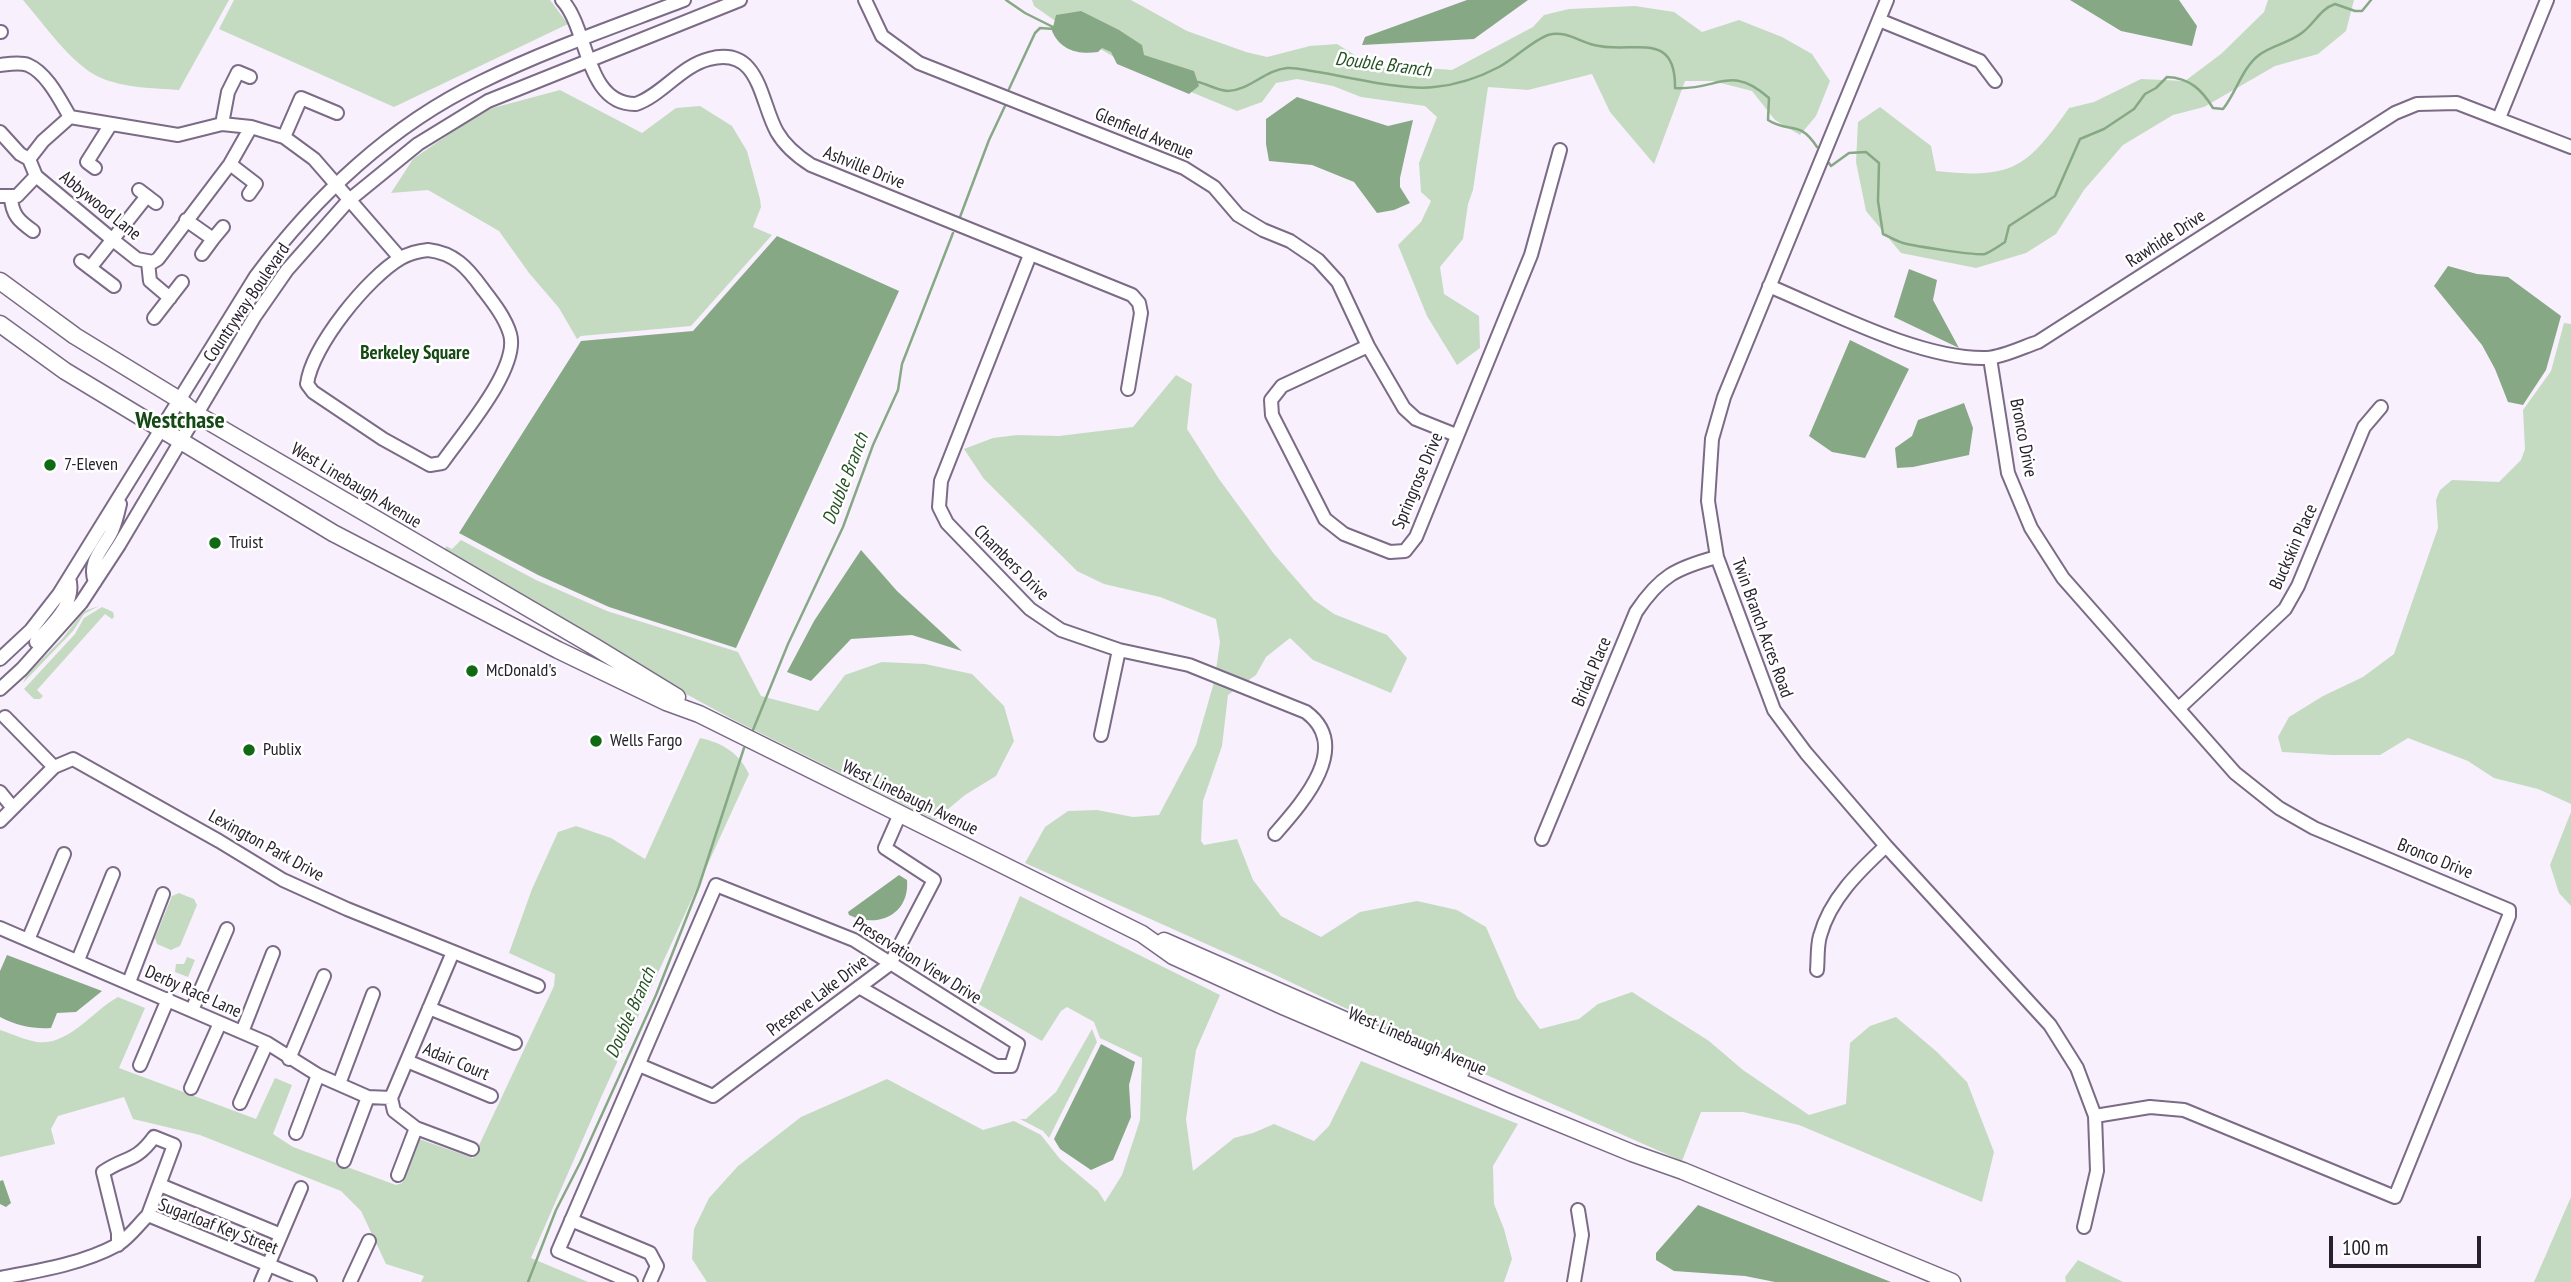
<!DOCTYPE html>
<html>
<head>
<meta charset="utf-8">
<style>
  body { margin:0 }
  #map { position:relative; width:2571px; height:1282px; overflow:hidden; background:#f8f0fd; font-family:"PT Sans Narrow",sans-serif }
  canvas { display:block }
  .scale { position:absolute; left:2329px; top:1236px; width:152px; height:32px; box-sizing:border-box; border:4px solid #28212d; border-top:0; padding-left:9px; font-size:21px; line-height:24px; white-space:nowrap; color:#28212d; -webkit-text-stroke:5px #fff; paint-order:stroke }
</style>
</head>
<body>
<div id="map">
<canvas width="2571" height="1282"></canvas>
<div class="scale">100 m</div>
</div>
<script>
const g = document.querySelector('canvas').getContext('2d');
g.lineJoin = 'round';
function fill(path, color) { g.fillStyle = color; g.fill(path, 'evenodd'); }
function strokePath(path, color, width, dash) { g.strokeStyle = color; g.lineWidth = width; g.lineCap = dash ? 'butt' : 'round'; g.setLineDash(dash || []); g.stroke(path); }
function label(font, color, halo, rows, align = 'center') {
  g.font = font + ' "PT Sans Narrow",sans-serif'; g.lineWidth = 5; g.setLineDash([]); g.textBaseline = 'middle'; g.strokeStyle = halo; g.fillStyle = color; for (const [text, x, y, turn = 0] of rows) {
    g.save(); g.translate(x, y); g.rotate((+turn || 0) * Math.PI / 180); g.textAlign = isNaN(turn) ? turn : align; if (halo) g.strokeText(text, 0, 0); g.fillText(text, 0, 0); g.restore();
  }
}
const green = new Path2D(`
  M23,0H229L179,90C153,88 123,88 99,77C71,64 44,24 23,0Z
  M234,0H550L568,24L394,107L219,29Z
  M1032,0H1131L1187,31L1246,52L1267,57L1310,46L1337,44L1376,68L1412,67L1452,70L1533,27L1544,15L1569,9L1635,6L1674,12L1702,32L1739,20L1782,37L1812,54L1830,81L1816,116L1800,135L1775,120L1752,91L1713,81H1685L1654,164L1610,112L1592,74L1528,90L1488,87L1473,190L1468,204L1463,239L1440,267L1444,294L1479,316L1480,348L1457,365L1427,316L1398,245L1421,222L1431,201L1421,192L1419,163L1437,117L1425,106L1361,97L1333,86L1297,79L1276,83L1262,102L1237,111L1133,68L1071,32L1034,6Z
  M2268,0H2354L2346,31L2318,54L2275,66L2204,107L2173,115L2123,145L2084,190L2056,234L2026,253L1976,268L1901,253L1866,211L1856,162L1858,122L1880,107L1931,146L1936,171C2012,179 2026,169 2069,108L2094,102L2141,79L2185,81L2221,54L2264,12Z
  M560,90L642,133L676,108L700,106L732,126L747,151L760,199L761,207L753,227L772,235L691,326L581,336L577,339L559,308L529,273L499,231L428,190L391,193L413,159L458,128L489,109Z
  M2564,323L2571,324V804L2538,789L2494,778L2468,761L2408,738L2380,755H2332L2282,752L2278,737L2289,717L2323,696L2363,677L2394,654L2438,528L2436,500L2440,490L2452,480L2499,482L2521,460L2525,449L2523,410L2551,371Z
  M1176,375L1192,384L1187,429L1219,479L1274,554L1314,600L1334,614L1387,635L1407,658L1391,693L1313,660L1290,638L1266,657L1256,675L1246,682L1216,670L1220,642L1216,619L1160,597L1104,584L1077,571L984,479L964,449L993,438L1017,435L1059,436L1133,427Z
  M461,540L536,580L607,611L738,652L761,696L818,711L845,675L882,662L925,664L972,674L1004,706L1014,741L996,776L965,795L935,820L732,719L664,682L445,551L446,546L452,549Z
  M99,606L84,614L73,631L23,683L27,674L62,639L84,611Z
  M102,607L113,612L114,617L112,619L105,614L37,690L43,696L40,699H34L24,689L75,634L84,618Z
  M1214,682L1235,690L1228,695L1222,746L1203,801L1201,841L1204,845L1237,839L1253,880L1281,916L1321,937L1360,912L1417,901L1457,910L1486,927L1517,998L1540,1029L1579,1019L1598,1004L1632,992L1709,1041L1743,1070L1809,1115L1846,1104L1850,1043L1870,1026L1896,1017L1937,1052L1967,1082L1994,1152L1982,1202L1799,1125L1743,1112H1701L1682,1161L1489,1076L1269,972L1025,863L1045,827L1068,811L1097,810L1133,817L1159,815L1196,745Z
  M700,738C723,743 739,753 749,774L603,1093L531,1258L588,1282H421L424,1276L386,1264L361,1211L341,1191L200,1135L133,1119L124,1097L58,1116L51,1129L55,1144L0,1157V1030C12,1034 25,1040 37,1042C69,1046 92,1011 118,997L145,1008L119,1068L256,1119L275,1078L292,1085L273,1134L293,1147L396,1185L402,1183L419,1139L473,1158L554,986L555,974L509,953L532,889L558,832L576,826L611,838L645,859Z
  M2571,812V906L2559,893L2550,865Z
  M179,893L194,899L197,905L180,946L171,950L157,944L155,938L172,896Z
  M1020,896L1220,995L1196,1050L1186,1119L1193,1171L1234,1138L1253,1133L1274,1124L1314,1141L1329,1126L1361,1061L1518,1124L1493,1166L1494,1204L1504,1229L1512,1259L1504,1282H707L692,1259L694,1229L709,1198L738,1166L801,1117L887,1079L983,1130L1014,1121L1041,1135L1060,1159L1098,1191L1105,1202L1122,1175L1140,1120L1142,1058L1100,1038L1094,1022L1067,1007L1061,1011L1042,1041L975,1002Z
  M187,957L195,960L188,977L175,972L176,964H184Z
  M1092,1029L1097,1042L1049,1138L1043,1131L1020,1119H1026L1056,1092Z
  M2571,1197V1282H2534Z
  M2078,1260L2123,1282H2066L2065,1277Z`);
const water = new Path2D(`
  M1467,0H1528L1474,39L1362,45L1365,37Z
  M2070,0H2179L2197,26L2192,46L2121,31Z
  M1081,11L1119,30L1142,45L1144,55L1194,71L1199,86L1189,94L1117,64L1111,52L1102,48L1098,52C1078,55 1060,50 1052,31L1056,15Z
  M1297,97L1388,126L1413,120L1400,178V187L1410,203L1394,210L1377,213L1354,182L1312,165L1269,161L1266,144V119Z
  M777,236L899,291L736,648L609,607L538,575L459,533L581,341L693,331Z
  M2448,266L2477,274L2508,277L2561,316L2546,370L2523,405L2508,402L2495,369L2482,345L2434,286Z
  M1909,269L1937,280L1933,300L1959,348L1894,317Z
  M1850,340L1909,369L1865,458L1832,452L1809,436Z
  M1964,403L1973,428L1969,455L1913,467L1897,468L1895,448L1912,436L1918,420Z
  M861,550L897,591L962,651L912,635L851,639L811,681L787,672L814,621Z
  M899,875L907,880C910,915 877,929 849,915L848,912Z
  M7,955L102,991L76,1012L57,1013L51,1028C33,1029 17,1026 0,1017V971Z
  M1101,1044L1135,1062L1129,1085L1131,1117L1113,1160L1091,1170L1060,1149L1054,1139Z
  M3,1180L11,1203L6,1207L0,1204V1181Z
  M1698,1205L1891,1282H1775L1745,1276L1674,1271L1656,1260V1253Z`);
const stream = new Path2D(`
  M1006,0L1025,13L1055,28
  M1198,82C1207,84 1219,91 1228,91C1250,90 1265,70 1287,68C1296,67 1308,71 1318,72C1349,77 1405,91 1434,87C1456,85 1480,77 1499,67C1516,58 1530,42 1548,35C1565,30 1578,41 1594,45C1631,55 1676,28 1675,88C1718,91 1730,63 1769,98L1768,120C1790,134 1799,119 1817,147
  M1009,89L1035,33L1040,28L1054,29
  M1829,163L1831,166L1849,153L1866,152L1879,163L1878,201L1883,234C1890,237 1896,241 1903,243C1914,246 1978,256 1985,254C1992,251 1999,246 2005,242L2009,226L2055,196L2080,139L2104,129L2134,109L2145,94L2156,88L2167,77C2190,78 2202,90 2213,108L2223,109C2236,93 2242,68 2259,55C2272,45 2290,43 2303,32C2315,23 2320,9 2335,4L2355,11H2362L2371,0
  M960,217L989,140L1005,106
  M753,730L788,644L843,527L873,445L898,390L902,364L953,233
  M528,1282L556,1210L580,1163L656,995L699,886L744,748`);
const minor = new Path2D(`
  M562,0C589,29 585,105 636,104C662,95 681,66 709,59C760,45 760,102 777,132C785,146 797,156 811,165L1132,295L1139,303L1141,313L1128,389
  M865,0L882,36L919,63L1184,168L1214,187L1238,215L1263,230L1290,241L1318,260L1338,282L1368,346L1404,408L1416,419L1456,435
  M1887,0L1724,397L1712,439L1708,501L1717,557L1774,710L1806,753L1886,846L2050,1025L2077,1068L2095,1116L2097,1171L2084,1227
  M1879,20L1980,61L1995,81
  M0,32H1
  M0,65C9,64 20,62 28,65C47,73 60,100 70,117
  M2499,118L2547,0
  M222,124L228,92L238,72L250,77
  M0,132L20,154L29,159
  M284,137L301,98L337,113
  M29,159L43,141L70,117L178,135L222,124L251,127L284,137L314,159L400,258
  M29,159L36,176L113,240L137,259L153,262L158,259L230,164L251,127
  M230,164L256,184L249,194
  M95,168L87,162L111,124
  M139,190L156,203
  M0,196H17L36,176
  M11,197C12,215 19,221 33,231
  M186,220L213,239L202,254
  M213,239L223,227
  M428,250C454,253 467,267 482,288C492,301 505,317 510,334C520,368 462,434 442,463L430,465L383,439L313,392L307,384C312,346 368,277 401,258C410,253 418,251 428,250Z
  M1030,255L941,481L939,507L947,523L1030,609L1061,630L1119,650L1189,665L1306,712C1353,747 1302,803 1275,834
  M81,261L114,286
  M148,262L150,281L170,298
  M90,268L147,196
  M1769,286C1831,312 1921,360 1987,358C2003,357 2023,347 2038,342L2395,113L2417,104L2457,103L2571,147
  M154,318L182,282
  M1368,346L1282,386L1271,400L1272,415L1325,519L1344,534L1390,552L1405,551L1416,537L1531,255L1560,150
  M1990,358L2008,473L2031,528L2063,578L2235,773L2279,808L2314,828L2509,910V916L2395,1197L2184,1110L2150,1107L2095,1116
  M95,582C87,562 104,548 112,531C116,522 118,513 120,504
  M36,642C51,625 77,603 69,578
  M0,659L31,630L59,594L256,276C315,197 391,125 481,82C546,50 616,26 684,0
  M0,689L22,669L81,603L119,545L255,316L287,270L348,201L418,144L488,101L740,0
  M2179,708L2285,609L2298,586L2364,427L2381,407
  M5,717L54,767
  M1101,735L1119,650
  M0,792L13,808
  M0,821L54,767L73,759L219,841L283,880L347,909L538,986
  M1542,839L1636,612C1660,576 1676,568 1717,557
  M0,928L267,1043L318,1075L368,1097L391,1098L453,952
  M28,940L64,854
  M78,960L113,874
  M1817,970C1818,959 1817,946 1820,936C1830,899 1859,871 1886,846
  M129,982L163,894
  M429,1008L515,1043
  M192,1010L227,929
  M242,1032L273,953
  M289,1059L324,976
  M407,1061L491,1096
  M140,1065L168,999
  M639,1065L713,1096L890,964L934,880L885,848L900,814
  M339,1084L373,994
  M191,1088L220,1023
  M391,1098L394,1111L416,1128L472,1149
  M240,1103L267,1043
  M296,1133L318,1075
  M344,1161L368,1097
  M398,1175L416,1128
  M160,1185L281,1235
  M571,1220L650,1253L657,1266L650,1282
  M118,1245V1233L103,1172C126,1156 135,1163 154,1137L174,1145L148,1215
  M0,1278C38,1271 82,1264 117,1245C128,1239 139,1224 148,1215L310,1282
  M261,1282L301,1188
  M350,1282L369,1241
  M631,1282L558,1251L716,885L854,940L1018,1044L1011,1066H996L859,987
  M1574,1282L1582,1235L1578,1210`);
const major = new Path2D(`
  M0,281L75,336L178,399L196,414L595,647L677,697
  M0,324L65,371L333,533L558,650L666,702L699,714L1142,934L1173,956L1285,1007L1505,1101L1632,1153L1683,1171L1952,1282
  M1164,941L1461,1071`);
const markers = [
  [50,465,7,"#106a13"],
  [215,543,7,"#106a13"],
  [472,671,7,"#106a13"],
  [596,741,7,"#106a13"],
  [249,750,7,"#106a13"]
];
const streetNames = [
  ["Glenfield Avenue",1144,134,23],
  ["Ashville Drive",864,168,22],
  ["Abbywood Lane",100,206,39],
  ["Rawhide Drive",2166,239,-33],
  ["Countryway Boulevard",247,303,-56],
  ["Bronco Drive",2023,438,79],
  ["Springrose Drive",1418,481,-67],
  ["West Linebaugh Avenue",356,486,31],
  ["Buckskin Place",2294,547,-66],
  ["Chambers Drive",1011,563,45],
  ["Twin Branch Acres Road",1762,628,70],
  ["Bridal Place",1592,672,-67],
  ["West Linebaugh Avenue",910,798,26],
  ["Lexington Park Drive",266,846,29],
  ["Bronco Drive",2435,859,22],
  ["Preservation View Drive",917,961,32],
  ["Derby Race Lane",193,992,24],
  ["Preserve Lake Drive",818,996,-37],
  ["West Linebaugh Avenue",1417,1042,23],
  ["Adair Court",456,1062,23],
  ["Sugarloaf Key Street",218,1227,21]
];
const poiNames = [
  ["7-Eleven",64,465],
  ["Truist",229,543],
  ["McDonald's",486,671],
  ["Wells Fargo",610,741],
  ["Publix",263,750]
];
const waterNames = [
  ["Double Branch",1383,65,7],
  ["Double Branch",846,479,-69],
  ["Double Branch",631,1013,-66]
];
const neighbourhoodNames = [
  ["Berkeley Square",415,354]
];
const districtNames = [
  ["Westchase",180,421]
];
fill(green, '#c4dbc2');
fill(water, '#87a885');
strokePath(stream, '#87a885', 2.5);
strokePath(minor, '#7b6b86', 16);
strokePath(major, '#7b6b86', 19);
strokePath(minor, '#fff', 12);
strokePath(major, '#fff', 16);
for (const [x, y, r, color] of markers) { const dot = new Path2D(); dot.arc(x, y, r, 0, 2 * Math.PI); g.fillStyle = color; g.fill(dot); strokePath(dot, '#fff', 2.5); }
label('18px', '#28212d', '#fff', streetNames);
label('18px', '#28212d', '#fff', poiNames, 'left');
label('italic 19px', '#245222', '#fff', waterNames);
label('bold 19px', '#144914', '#fff', neighbourhoodNames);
label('bold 24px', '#144914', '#fff', districtNames);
</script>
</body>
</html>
